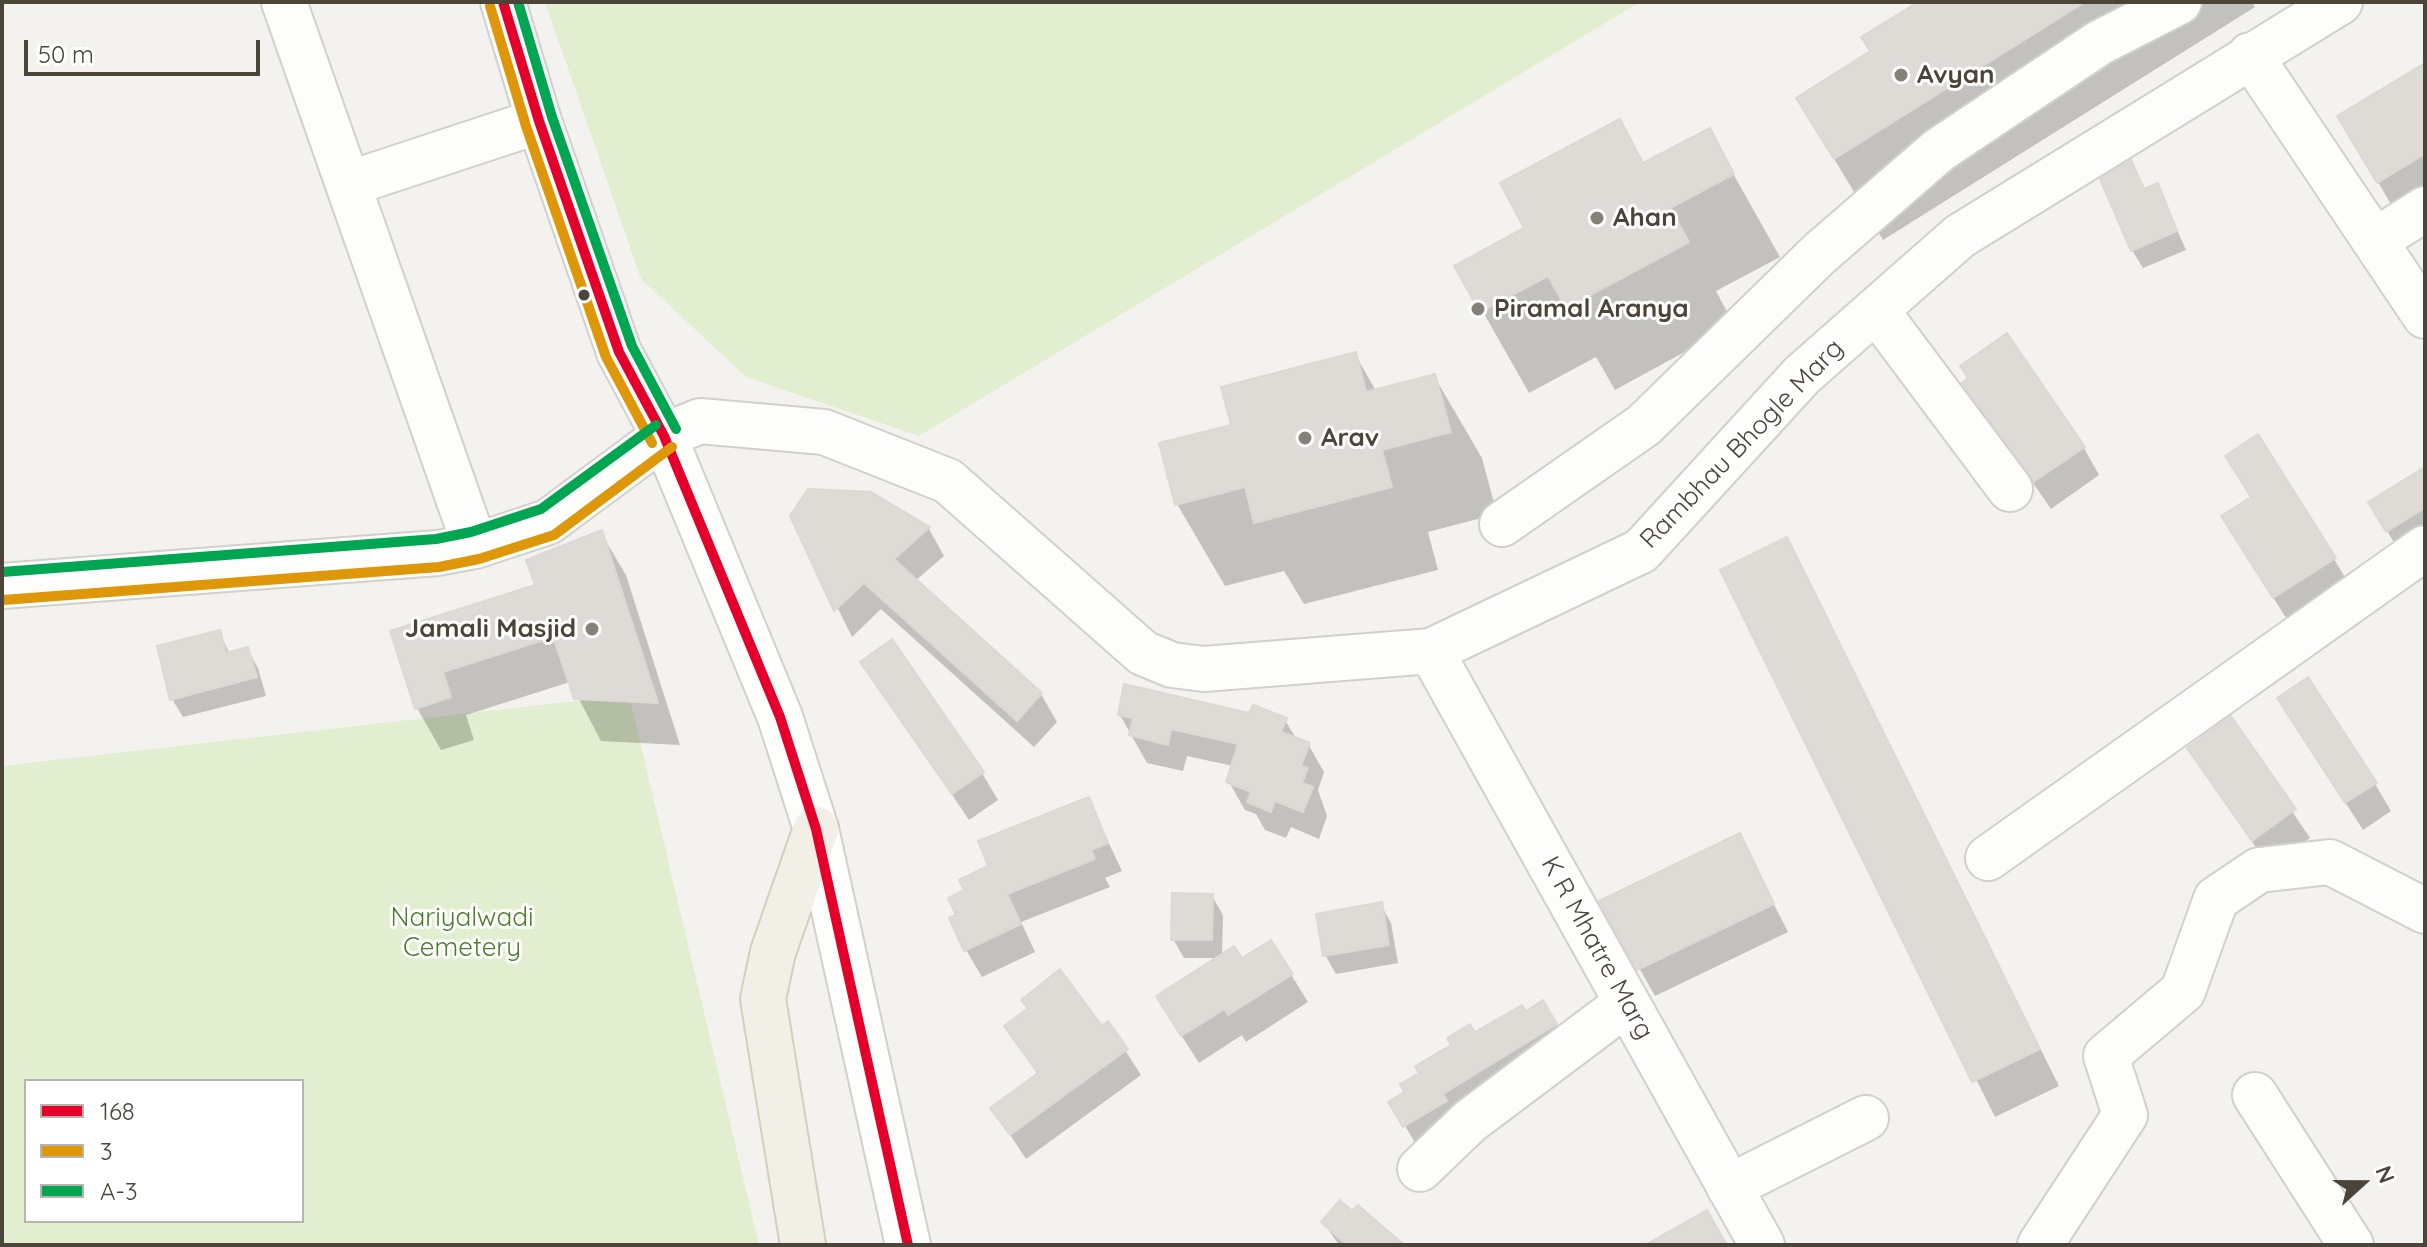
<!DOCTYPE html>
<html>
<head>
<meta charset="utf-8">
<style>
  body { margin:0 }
  #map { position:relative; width:2427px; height:1247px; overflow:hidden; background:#f4f2ee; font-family:Quicksand,sans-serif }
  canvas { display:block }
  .frame { position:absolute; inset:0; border:4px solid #4b4439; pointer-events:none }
  .legend { position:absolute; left:24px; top:1079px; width:280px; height:144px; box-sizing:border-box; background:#fff; border:2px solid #b7b4b0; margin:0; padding:10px 14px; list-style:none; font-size:24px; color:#4b4439 }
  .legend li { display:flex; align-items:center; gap:16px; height:40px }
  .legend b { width:40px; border:2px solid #b7b4b0 }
  .north { position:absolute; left:2323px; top:1143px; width:80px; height:80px; -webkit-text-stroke:6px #fff; paint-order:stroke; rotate:69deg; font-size:22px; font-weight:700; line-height:32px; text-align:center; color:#4b4439 }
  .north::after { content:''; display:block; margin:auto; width:28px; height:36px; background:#4b4439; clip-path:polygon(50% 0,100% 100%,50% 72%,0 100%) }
  .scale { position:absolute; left:24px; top:40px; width:236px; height:36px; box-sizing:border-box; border:4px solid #4b4439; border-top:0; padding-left:10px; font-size:24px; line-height:28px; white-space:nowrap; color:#4b4439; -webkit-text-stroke:6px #fff; paint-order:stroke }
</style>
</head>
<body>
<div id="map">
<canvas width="2427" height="1247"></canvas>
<div class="frame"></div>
<ul class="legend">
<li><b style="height:10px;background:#e4002b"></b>168</li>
<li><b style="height:10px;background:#dd9709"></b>3</li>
<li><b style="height:10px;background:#00a651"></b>A-3</li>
</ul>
<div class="north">N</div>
<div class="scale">50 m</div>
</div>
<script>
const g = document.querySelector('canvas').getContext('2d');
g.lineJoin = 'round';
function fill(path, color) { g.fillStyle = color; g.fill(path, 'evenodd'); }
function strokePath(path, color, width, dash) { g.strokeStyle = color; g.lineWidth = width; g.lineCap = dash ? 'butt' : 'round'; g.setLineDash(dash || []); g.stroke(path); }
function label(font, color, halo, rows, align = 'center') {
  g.font = font + ' Quicksand,sans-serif'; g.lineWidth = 6; g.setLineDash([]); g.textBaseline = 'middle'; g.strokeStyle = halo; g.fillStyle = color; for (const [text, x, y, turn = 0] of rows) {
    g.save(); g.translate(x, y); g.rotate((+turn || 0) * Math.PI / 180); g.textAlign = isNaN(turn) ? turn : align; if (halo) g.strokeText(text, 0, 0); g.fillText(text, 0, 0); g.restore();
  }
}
const green = new Path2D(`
  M545,2H1640L919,436L746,377L641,279Z
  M629,695L759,1245H2V766ZM26,1081H302V1221H26Z`);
const shadow = new Path2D(`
  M1922,2H2252L2255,7L1883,240L1798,99L1872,52Z
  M2425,80V186L2392,206L2340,117Z
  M1709,131L1780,257L1716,291L1734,325L1615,390L1596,357L1529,393L1457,266Z
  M2131,163L2145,190L2157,185L2186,250L2143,268L2132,250Z
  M1355,354L1376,391L1434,376L1482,458L1497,514L1428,532L1438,570L1304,604L1284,571L1225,586L1177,504L1233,426Z
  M1964,383L2084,448L2099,475L2051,509Z
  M2425,469V533L2398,549L2370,503Z
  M871,494L929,529L944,556L915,581L1041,694L1057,722L1034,747L881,609L852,637L792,516Z
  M601,533L626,575L680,745L601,741L570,682L466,715L474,740L441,750L417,708L393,632L537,586Z
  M1786,539L2059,1086L1995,1117L1722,571Z
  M2239,544L2334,559L2350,586L2290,624Z
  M219,632L230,654L247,649L258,668L266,696L183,717L172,699Z
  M863,662L982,773L998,800L969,820Z
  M2279,699L2375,784L2391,811L2363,830Z
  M1120,715H1250L1285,720L1297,740L1308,744L1324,772L1318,790L1327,816L1319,839L1291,827L1286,838L1265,830L1256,814L1245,810L1229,782L1233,766L1187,756L1183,771L1147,763Z
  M2230,719L2310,838L2269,867L2189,748Z
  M1088,799L1122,871L1105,878L1110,887L1021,922L1035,952L982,977L966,950L959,916L966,891L990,867Z
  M1739,836L1788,932L1655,996L1602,902Z
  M1212,896L1223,915L1222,956L1242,961L1271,942L1308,1002L1246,1042L1242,1035L1199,1063L1174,1024L1218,958H1184L1173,939Z
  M1381,905L1391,923L1398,963L1336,974L1325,955Z
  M1543,1003L1571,1053L1421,1153L1391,1102Z
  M1108,1024L1141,1075L1026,1159L993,1109L1038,1075L1006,1027L1102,1028Z
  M1323,1222L1397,1245H1339Z`);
const building = new Path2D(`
  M1918,2H2085L1834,159L1796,98L1870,51L1861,37Z
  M2425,63V154L2377,183L2337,116Z
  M1620,119L1643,163L1710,128L1734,174L1670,208L1689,242L1566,308L1548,276L1480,312L1454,266L1524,228L1500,183Z
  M2131,160L2144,189L2158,183L2177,231L2131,251L2100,179Z
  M2007,333L2085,447L2033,482L1962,383L1968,378L1960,366Z
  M1356,352L1366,392L1435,374L1451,432L1382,450L1392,487L1254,523L1245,487L1175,505L1159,443L1231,425L1221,387Z
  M2258,434L2336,558L2273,598L2221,516L2251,497L2225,456Z
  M2425,467V508L2386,532L2368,502Z
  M808,489L871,492L930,527L894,559L1042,693L1017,721L864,583L834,611L790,516Z
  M602,530L658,703L574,699L553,637L443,672L451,697L415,709L390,631L535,585L526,560Z
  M1787,537L2040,1049L1972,1082L1720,570Z
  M220,630L226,653L248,647L257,677L170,700L157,646Z
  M892,639L984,772L952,794L860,662Z
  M2308,677L2377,783L2345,803L2277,698Z
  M1124,684L1249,713L1253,705L1287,718L1281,732L1310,743L1301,766L1308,768L1302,783L1313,787L1303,812L1275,801L1271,812L1247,802L1251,792L1226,782L1238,744L1171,729L1168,745L1129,735L1133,718L1118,715Z
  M2231,716L2296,809L2252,841L2187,748Z
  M1089,797L1108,843L1091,850L1095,859L1007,894L1021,924L964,951L949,918L956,915L948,898L964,890L959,880L988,866L978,841Z
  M1740,833L1774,904L1637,970L1599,901Z
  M1172,893L1213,894L1212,940H1171Z
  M1382,902L1389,945L1323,956L1316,914Z
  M1271,940L1293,974L1228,1015L1225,1009L1181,1036L1156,996L1234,946L1242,958Z
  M1060,969L1102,1026L1108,1021L1128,1049L1010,1135L990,1108L1038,1073L1004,1026L1028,1008L1021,1000Z
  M1543,1000L1557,1024L1443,1094L1447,1101L1403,1127L1388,1102L1404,1092L1400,1084L1419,1073L1415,1066L1451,1045L1447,1038L1470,1024L1475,1032L1522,1005L1526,1011Z
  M1340,1200L1352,1211L1358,1205L1404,1245H1347L1321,1222Z
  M1707,1210L1727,1245H1645Z`);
const minor = new Path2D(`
  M284,2L475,546
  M503,2L539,121L619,352L664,436L780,717L816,829L908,1245
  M2250,55L2425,316
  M348,184L539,121
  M2376,240L2425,209
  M1876,310L2010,489
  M1502,524L1644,425L1819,254L1939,150L2099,43L2179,2
  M2,586L438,553L475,546L548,522L664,436L700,421L824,432L948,481L1143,653L1172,665L1204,669L1431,651L1641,551L1802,375L1960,236L2340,2
  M1431,651L1762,1245
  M1988,858L2425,548
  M2255,1095L2351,1245
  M1420,1169L1470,1121L1627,1003
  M1729,1187L1866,1118
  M2040,1245L2125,1115L2106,1056L2183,991L2216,899L2259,870L2330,862L2425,911`);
const major = new Path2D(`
  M803,1245L763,999L773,952L816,829`);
const bus1 = new Path2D(`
  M503,2L539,121L619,352L664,436L780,717L816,829L908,1245`);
const bus2 = new Path2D(`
  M490,6L526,126L606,357L652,443
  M3,600L439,567L479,559L554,535L672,447`);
const bus3 = new Path2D(`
  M518,2L552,117L632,346L676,429
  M2,572L436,539L471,532L541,509L656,425`);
const markers = [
  [1901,75,8,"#868178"],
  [1597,218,8,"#868178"],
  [584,295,7,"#4b4439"],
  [1478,309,8,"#868178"],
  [1305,438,8,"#868178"],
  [592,629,8,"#868178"]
];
const poiNames = [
  ["Avyan",1917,75],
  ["Ahan",1613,218],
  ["Piramal Aranya",1494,309],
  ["Arav",1321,438],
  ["Jamali Masjid",576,629,"right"]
];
const streetNames = [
  ["Rambhau Bhogle Marg",1742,444,-46],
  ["K R Mhatre Marg",1597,948,61]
];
const parkNames = [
  ["Nariyalwadi",462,918],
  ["Cemetery",462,948]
];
fill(green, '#e1eecf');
fill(shadow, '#0003');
fill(building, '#dedbd6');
strokePath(building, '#dcd9d4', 2);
strokePath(minor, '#d2d0cb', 48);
strokePath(major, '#d6cebb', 48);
strokePath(minor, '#fdfdfc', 44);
strokePath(major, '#f2efe6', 44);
strokePath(bus1, '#e4002b', 10);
strokePath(bus2, '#dd9709', 10);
strokePath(bus3, '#00a651', 10);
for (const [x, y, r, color] of markers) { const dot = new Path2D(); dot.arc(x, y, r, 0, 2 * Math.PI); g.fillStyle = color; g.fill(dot); strokePath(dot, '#fff', 3); }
label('bold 26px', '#4b4439', '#fff', poiNames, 'left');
label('26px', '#4b4439', '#fff', streetNames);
label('26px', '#4a7f2a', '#fff', parkNames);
</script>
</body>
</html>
